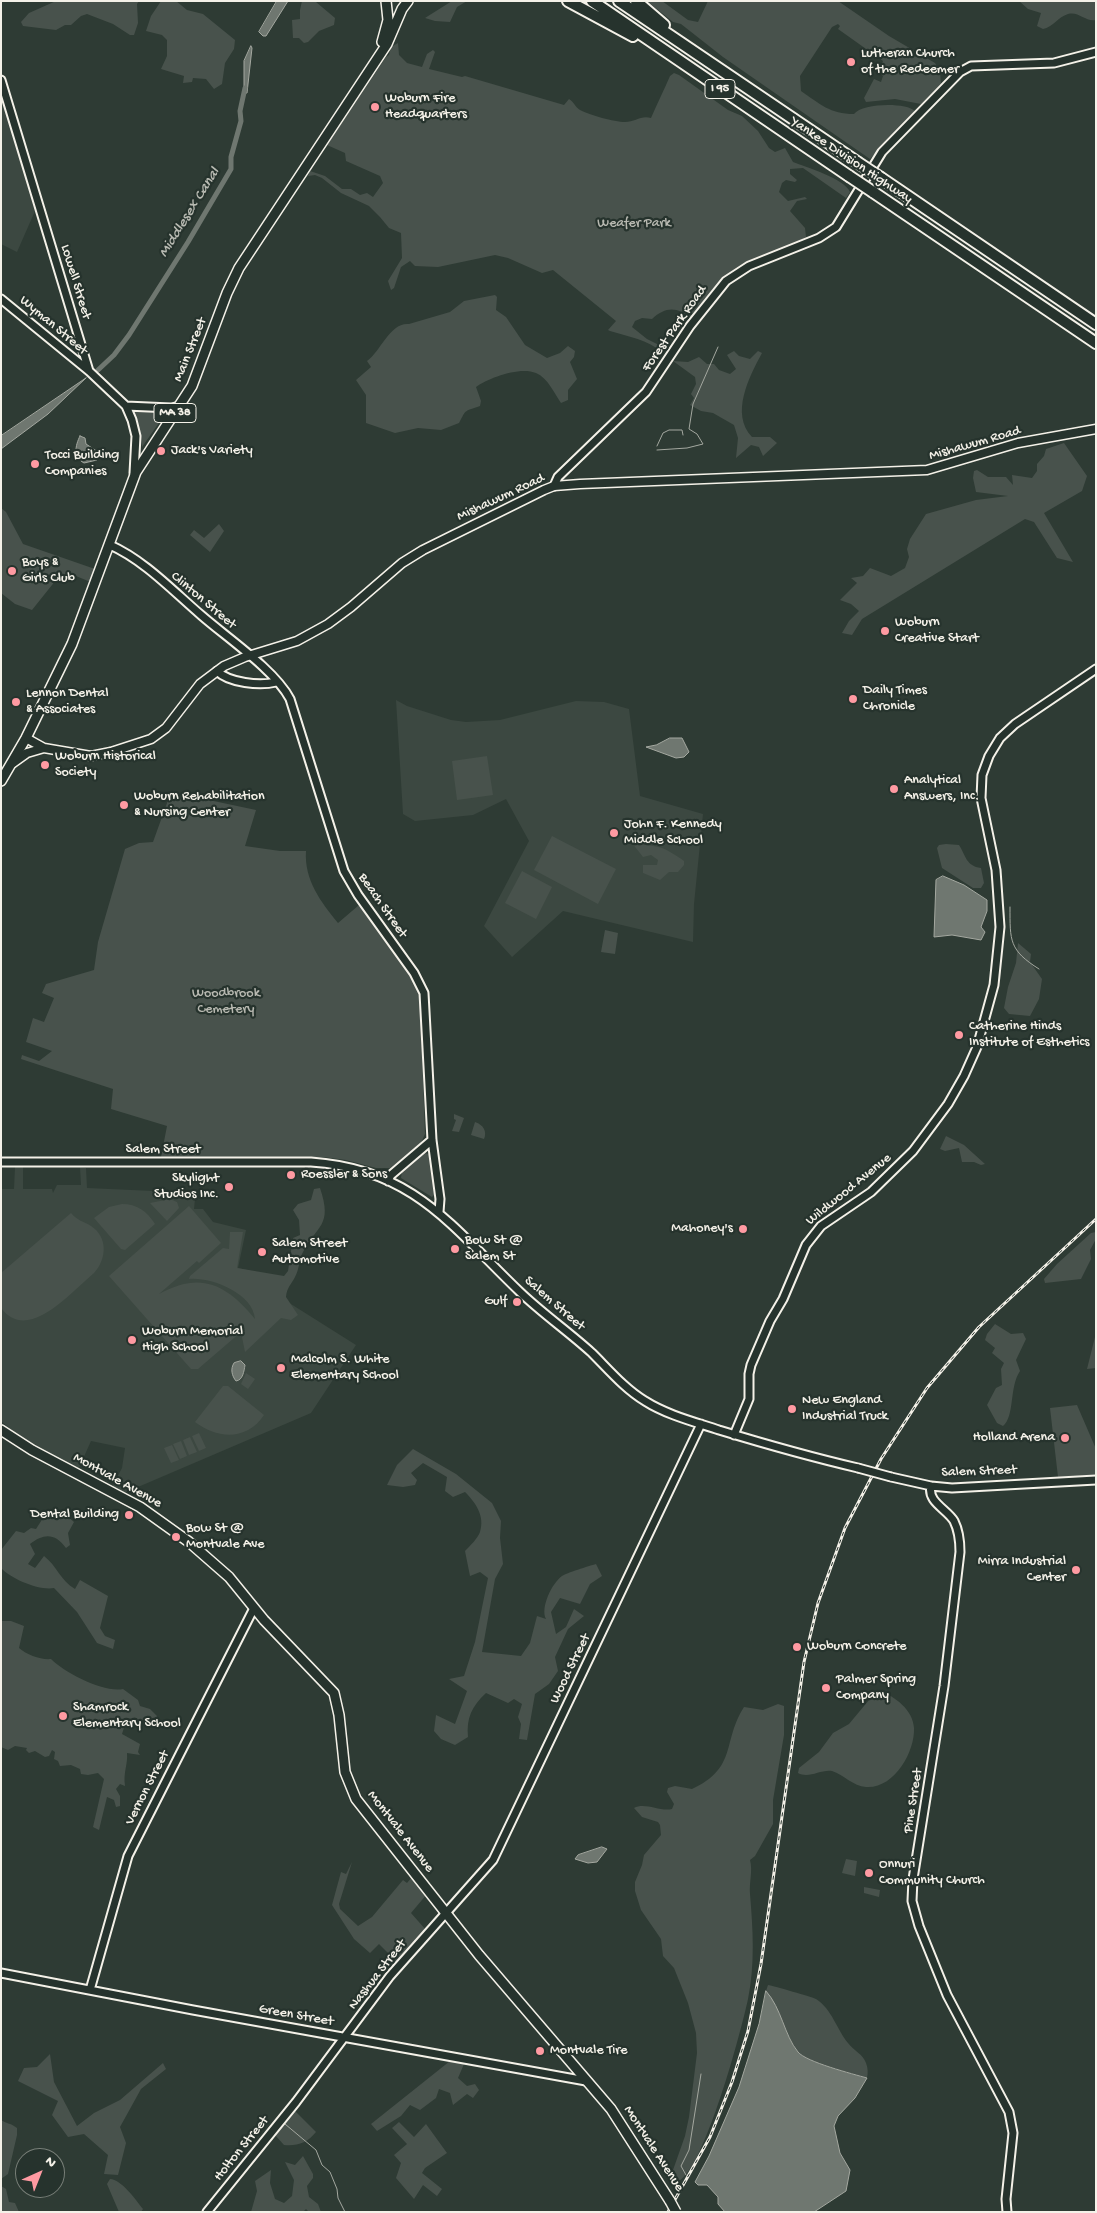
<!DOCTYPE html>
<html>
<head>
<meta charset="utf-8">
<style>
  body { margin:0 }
  #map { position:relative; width:1097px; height:2213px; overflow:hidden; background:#2e3b34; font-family:"Gochi Hand",sans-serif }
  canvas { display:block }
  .frame { position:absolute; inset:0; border:2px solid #f4f1e8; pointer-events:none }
  .north { position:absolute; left:15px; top:2148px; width:50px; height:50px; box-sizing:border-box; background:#26332d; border:1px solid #787f78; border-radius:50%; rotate:44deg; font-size:14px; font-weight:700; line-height:20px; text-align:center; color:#f4f1e8 }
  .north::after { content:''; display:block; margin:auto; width:18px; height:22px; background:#ff9aa2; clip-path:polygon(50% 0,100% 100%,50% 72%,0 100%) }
</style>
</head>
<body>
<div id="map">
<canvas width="1097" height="2213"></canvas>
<div class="frame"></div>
<div class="north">N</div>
</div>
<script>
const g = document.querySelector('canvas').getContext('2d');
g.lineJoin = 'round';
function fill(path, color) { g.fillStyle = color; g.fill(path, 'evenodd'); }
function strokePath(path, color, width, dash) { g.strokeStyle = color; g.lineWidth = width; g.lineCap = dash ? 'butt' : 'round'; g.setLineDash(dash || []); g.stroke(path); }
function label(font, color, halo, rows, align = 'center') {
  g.font = font + ' "Gochi Hand",sans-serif'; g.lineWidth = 4.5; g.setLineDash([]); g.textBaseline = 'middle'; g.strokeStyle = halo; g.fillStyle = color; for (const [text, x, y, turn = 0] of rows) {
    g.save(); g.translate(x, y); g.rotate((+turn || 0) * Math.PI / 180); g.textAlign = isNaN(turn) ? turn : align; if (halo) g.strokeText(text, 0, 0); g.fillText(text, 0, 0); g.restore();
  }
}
const built = new Path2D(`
  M1,91L35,211L17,252L1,244Z
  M396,700L407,706L451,720L466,722L500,720L576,701L604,702L629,709L640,796L703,814L694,904L693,942L563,911L512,957L484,926L529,841L506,799L473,815L415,821L403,814Z
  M15,1167H23V1189H52L53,1193L57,1185H81L80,1167L86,1168L87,1188L176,1192L195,1199L194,1209H203L213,1222L246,1230L238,1268L266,1274L289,1285L283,1299L356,1345L311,1413L124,1493L112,1487L122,1468L125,1448L91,1441L78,1470L28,1444L1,1421V1189H14Z`);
const green = new Path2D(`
  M56,1H139L137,4L138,23L134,35H130L113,24L87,14L81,16L71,25H65L56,30L23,26L21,22L29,13Z
  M161,1H176L187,10L203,14L235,40L234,49L225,63L222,84L214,89L206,79L193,78L192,82L183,83L184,76L161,69L167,56V40L162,35L146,31L151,16Z
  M302,1L316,2L335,18L334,25L319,31L308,42L304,43L299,38H293L292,20L300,19V10Z
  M452,1H467L457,7L450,22L435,21L425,18Z
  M647,1H662L688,20L698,22L708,1H838L889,36L935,63L940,72L941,84L921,104L895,99L866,102L864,98L874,79L881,82L883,76L878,72L883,61L838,29L840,26L838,24L832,27L800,76L801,91C820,104 830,114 854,114C862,103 906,102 915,111L870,159L723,57L681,24L673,22Z
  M1019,1H1096V20C1085,22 1079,11 1068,14C1058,17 1053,27 1043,29L1037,26L1041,13L1028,9Z
  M398,43L399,55L407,63L422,67L427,54L433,50L435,52L429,69L462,77L465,76L564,105L569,99C574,102 575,107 580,110C590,115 614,122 625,122C635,122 641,115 651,118C657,104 664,90 670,76L674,73L679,75L728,110L742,116L758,131L769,148L775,152L785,148L793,162C806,167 845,179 850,192L846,198L803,168L790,169V174L797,180L795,182L786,180L782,183L779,192L788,201L805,197L807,199L797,201L790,211L805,228L806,237C788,248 767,253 748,261C723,273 706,296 690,319C678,306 665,307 652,319L642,318L635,321L632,327L647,339L665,348L663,353C647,339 629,337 610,331L608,330L616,321L553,270L542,273L508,258L495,255L438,267L415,266L410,261L401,267L394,288L391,290L388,281L402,258L401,233L389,228L380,217L369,206L341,193L322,178L315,175L308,176L310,171L325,176L342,189H351L360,195L367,193L373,197L383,183L380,176L346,161L345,153L327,145L386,57L389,55L391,47Z
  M495,295L497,297L496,310L506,317L525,345L547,358L560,353L568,346L575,351L574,357L570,362L577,379L568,390V400L561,403C554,393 548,378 536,373C520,366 488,378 476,387L481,401L480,406C464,412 467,408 459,423L441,430L418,428L395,433L366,423V395L356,380L371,367L367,361C381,351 390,322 409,324L450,312L464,301Z
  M734,351L739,356L750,359L758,351L762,353C749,377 730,414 752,437H770L777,443L763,456L759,447L751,445L736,458L738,438L734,425L713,413L701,411L690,405L694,398L691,394L696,384L695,377L673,361L688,362L699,357L707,364H714L719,370L730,374L736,369L727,355Z
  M132,408L160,409L164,412L161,420L142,447L141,438L137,434Z
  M1064,443L1087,476L1082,491L1044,513L1073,562L1057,558L1034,522L1025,519L862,619L852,635L842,633L849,621L859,611L851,604L840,600L857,583L851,578L863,576L870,568L891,576L905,568L909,557L907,549L910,539L926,514L976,500L1008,496L976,492L973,478L974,471L977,470L988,477H1006L1013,485L1012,475L1032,478L1037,471V464L1044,456L1046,449Z
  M1,508L6,512L23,544L95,569L93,583L71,574L69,577L60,575L32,610L15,604L1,593Z
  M219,524L224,531L210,552L190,535L194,530L204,538Z
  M487,756L493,795L457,800L452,761Z
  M171,792L256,810L245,846L280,851H306C304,880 321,902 338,923L359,905L411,977L420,997L425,1134L420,1145L390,1168H376L346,1160L323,1157H161L167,1126L111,1109L113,1089L21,1059L22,1055L39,1061L52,1051L26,1042L33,1018L44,1022L54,998L42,993L46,984L94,970L98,942L125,849L139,843L153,842Z
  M552,836L616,869L598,904L534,870Z
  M634,839C644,846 651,845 662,848C666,849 680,858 684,861V865L678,872H669L660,880L643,873V865H657L658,860L651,855L643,857L632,843L631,841Z
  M946,844L959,845C966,856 966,866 981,868L984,883L981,888H973L942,868L937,848L939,845Z
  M522,871L552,887L536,919L505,903Z
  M605,930L618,933L615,954L601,952Z
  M1018,943L1031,954L1030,962L1042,979L1039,999L1030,1016L1009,1014L1004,1008L1008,987L1016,963Z
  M454,1114L464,1118L459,1132L452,1131L456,1120L454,1119Z
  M475,1122C484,1125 487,1132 484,1139L471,1135Z
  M946,1136L964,1145L985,1164L981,1165L974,1162H962L959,1148L945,1151L940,1149Z
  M424,1153L429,1154L431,1157L436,1193L432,1197L401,1178L402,1171Z
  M320,1188C333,1227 317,1224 302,1254C299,1261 299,1270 295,1277C291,1285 287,1287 286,1297L298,1315L291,1320L281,1318L245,1352L241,1332L198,1369H191L109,1276L189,1206L221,1243L199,1263L197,1261L159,1294C201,1271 226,1284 255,1319C253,1293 211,1277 189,1279L190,1276L223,1248L229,1249L230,1232H243L237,1268L284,1276L288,1271L293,1238L300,1235L299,1220L293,1210L298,1204L311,1200L314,1189Z
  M170,1199L177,1202L179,1208L167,1221L150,1203Z
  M122,1204C137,1204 147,1211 155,1224L125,1250L121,1249L94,1218L109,1207Z
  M71,1213C78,1221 83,1221 91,1226C108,1237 107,1259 94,1273C71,1292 28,1344 1,1308V1273Z
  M1096,1232V1239L1090,1250L1091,1259L1081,1279L1045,1283L1044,1279L1057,1264L1091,1233Z
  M995,1324L1011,1334L1023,1333L1026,1339L1016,1360L1020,1371C1009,1387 1015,1416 1003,1426L997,1423L987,1405L996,1388L1002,1385L1001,1369L1004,1363L992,1353L995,1348L985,1340L987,1334Z
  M1096,1333V1368L1087,1369Z
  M246,1373L255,1379L248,1389L241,1384Z
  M223,1386H228L264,1415C247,1441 217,1439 195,1422Z
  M1077,1405L1096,1449V1475L1058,1477L1050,1408Z
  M199,1433L206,1448L199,1451L192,1436Z
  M190,1437L197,1452L189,1455L183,1440Z
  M181,1441L187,1456L180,1459L173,1444Z
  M172,1445L179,1460L171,1463L164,1448Z
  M413,1449L456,1474L492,1503L501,1521L500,1538L503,1564L495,1579L482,1652L521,1656L530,1643L537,1616L546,1619C540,1608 552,1583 562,1576C566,1573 589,1566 596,1564L602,1576L590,1584L580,1604L560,1598L551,1612L556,1634L566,1627L574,1609L584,1616L568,1629L555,1657L558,1671L549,1684L535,1694L527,1740L519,1739L521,1724L518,1717L522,1704L514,1699L508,1703L486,1693C472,1706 466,1718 468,1737L455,1745L441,1739L434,1731L436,1715L455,1724L467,1691L449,1679L464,1676L475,1642L488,1578L480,1572L470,1576L465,1551C470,1546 478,1538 480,1532C485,1516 476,1503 465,1492L453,1497L445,1491L447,1477L423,1463L411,1473L417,1480L415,1485L403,1487L387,1485L397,1465Z
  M61,1511L74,1522L68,1533L70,1545L66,1548C55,1533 44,1533 30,1544L35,1554L28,1564L35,1568L44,1556C57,1566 60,1580 75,1589L80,1580L108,1596L100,1628L105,1636L115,1640L113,1649L97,1643L77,1612L54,1588C40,1591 11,1579 1,1568V1550L16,1531L24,1533L31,1528L36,1529L43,1518Z
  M11,1621L24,1626L19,1648C27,1655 41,1660 51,1659C65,1673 104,1693 123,1689L138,1700L140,1706L150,1709L157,1716L155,1722L149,1723L127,1718L122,1734L140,1744L138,1752L140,1755L127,1753C128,1765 123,1772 125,1786L120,1784L116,1789L120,1796V1806L116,1807L114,1800L107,1797L99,1830L93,1827L104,1779L98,1773L88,1775L81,1774L80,1769L71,1765L60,1766L58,1761L54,1759L55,1752L52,1750L49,1756L45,1757L35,1751L29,1753L26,1750L27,1748L15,1746L8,1750L1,1747V1621Z
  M879,1691C895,1696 913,1710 914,1728C915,1752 894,1789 866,1787C853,1786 844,1775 832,1771C821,1769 809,1779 798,1773L799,1768L819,1752L833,1733L849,1724L869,1700Z
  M778,1704L784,1706V1735L773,1800V1824L755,1856L750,1860C753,1871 749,1882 750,1894C753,1930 755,1964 748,1999C741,2032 705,2166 679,2181L675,2178L673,2170L685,2136L689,2117L697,2053L696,2033L688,2003L674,1968L663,1956L661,1939L641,1910L635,1891V1882L642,1865L644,1855L661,1835L660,1825L658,1822L642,1817L634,1808C645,1802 660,1812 672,1809L674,1804L667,1792L668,1788L675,1786L692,1789C738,1768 722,1741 744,1707L763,1710Z
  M846,1859L857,1861L855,1876L842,1873Z
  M352,1862L339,1904L340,1909L358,1926L372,1917L403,1880L407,1883L412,1877L427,1894L411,1913L426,1930L397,1962L379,1944L370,1953L354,1939L332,1905L341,1872L346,1874Z
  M864,1887L880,1890L879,1897L864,1893Z
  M768,1985C774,1986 812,1997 816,1999C832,2009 837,2030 848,2043C854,2051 863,2054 866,2063C868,2068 868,2073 867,2078C852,2073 807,2062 798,2052C786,2038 781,2010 766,1991Z
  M50,2054L54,2082L77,2126L94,2113L120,2100L163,2063L166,2069L141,2089L120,2127L126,2143L118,2175L104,2174L108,2155L84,2134L68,2137L52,2115L58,2101L18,2081L24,2068L37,2067Z
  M450,2061L464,2064L458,2078L467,2086L475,2084L479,2090L473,2098L467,2094L453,2105L450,2093L439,2089L436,2098L420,2110L410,2105L401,2116L377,2131L371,2124Z
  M295,2111L316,2132C307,2143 298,2146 284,2145L275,2135Z
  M1,2120C7,2124 11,2123 17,2128V2135L8,2174L1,2179Z
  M399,2122L414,2137L426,2124L447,2153L425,2168L422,2173L442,2189L437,2196L423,2185L414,2199L396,2178L401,2163L394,2155L407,2144L392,2128Z
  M303,2156L313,2174V2178L307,2186L309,2197L318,2204L321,2212H309L306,2209L303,2212H251L257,2191L255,2181L271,2170L270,2183L275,2199L284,2203L292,2196L294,2180L285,2162L295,2165Z
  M110,2179C121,2179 136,2200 143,2209L141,2212H119L107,2184Z
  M1,2186L6,2189L9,2202L15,2203L19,2212H1Z`);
const water = new Path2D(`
  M277,1H288L266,36H263L259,32Z
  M251,46L252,48L247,93H244V61Z
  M86,378L48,414L1,449V436Z
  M80,436L85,438L86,444L101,454L97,460L84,463C73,457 75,446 80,436Z
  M670,738H682L689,752L684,757L676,758L646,747L656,745Z
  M943,876L964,885L987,900V911L981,927L985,932L981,940L952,935L934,937L936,880Z
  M241,1361L245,1365C244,1371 243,1380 236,1381C232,1376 230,1369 234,1363Z
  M602,1847L607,1849L597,1862L588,1863L575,1859L578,1855Z
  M766,1991C782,2009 784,2035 798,2052C806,2062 853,2074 867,2078L855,2098L838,2116L834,2126L840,2153L850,2170L846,2191L814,2212H725L718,2204V2197L707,2185H698L695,2182L709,2156L739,2087L759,2024Z`);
const stream = new Path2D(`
  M657,446L663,433L669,430H682L683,435
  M657,450L687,448L703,444L697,434L689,429L693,404L718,347
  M1010,907C1010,941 1009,950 1039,969
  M285,2124L316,2150L322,2165L330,2172L337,2189L338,2198L345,2212
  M686,2175L681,2166L689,2150L701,2074`);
const canal = new Path2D(`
  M98,370L114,355L129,335L188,242L231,169V157L241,121L240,111L245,88`);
const tertiary = new Path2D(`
  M1,80L89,371
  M1,299L89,371L126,406L132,420L136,436L134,473
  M126,406L171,408L180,406
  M554,486L558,477L646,392L690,326L726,281L749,266L819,238L836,227L882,152L960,72L971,66L1054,63L1096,52
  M110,545C144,560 173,591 201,615C226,637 275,670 290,699L344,871L358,895L414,973L424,993L432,1140L440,1199L439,1212
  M217,671C229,683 260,686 276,682
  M1,1162H311C414,1169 452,1227 520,1292C543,1314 569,1332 592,1353C609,1370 625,1389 645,1401C667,1415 695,1422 719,1430C765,1444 811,1457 858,1468
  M388,1181L391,1175L432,1140
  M734,1435L749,1399V1374L751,1365L770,1321L783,1299L806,1245L821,1226L871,1192L913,1151L948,1104L964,1076L977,1047L994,985L1000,927L996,870L981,798L982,775L989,756L1000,738L1015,724L1096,669
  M891,1477L931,1486L952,1488L1096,1480
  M931,1486C927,1502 947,1509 954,1521C959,1531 960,1541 960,1552L944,1686L913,1879L912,1901L919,1926L947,1995L1009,2112L1013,2133L1006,2199L1007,2212
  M1,1973L193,2010L586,2081
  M90,1990L128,1856L254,1608
  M207,2212L296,2102L390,1976L493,1860L701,1424`);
const secondary = new Path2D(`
  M26,738L44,748L91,756L111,752L151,739L166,728L200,684L224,666L245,657L297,641L328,624L351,607L402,563L423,550L544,490L554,486L580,484L927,470L1018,443L1096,429
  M13,763L27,753L44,748`);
const primary = new Path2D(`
  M382,42L388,20L386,1
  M1,781L26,738L72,644L136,472L192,386L227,293L239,268L387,44L402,9L408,1
  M1,1430L32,1450L140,1507L189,1542L229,1577L264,1620L334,1693L339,1715L345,1772L356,1799L479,1955L611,2109L670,2201`);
const motorway = new Path2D(`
  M568,1L633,36
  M592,1L849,176
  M619,1L857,162
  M636,1L664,25
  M881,178L1096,324
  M873,192L1096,343`);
const rail = new Path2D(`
  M668,2212L710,2137L732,2082L748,2031L761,1964L804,1662L818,1603L845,1528L881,1459L927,1388L979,1327L1096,1219`);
const tertiaryBridge = new Path2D(`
  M858,1468L891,1477`);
const primaryBridge = new Path2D(`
  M670,2201L676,2212`);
const motorwayBridge = new Path2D(`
  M857,162L881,178
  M849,176L873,192`);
const markers = [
  [851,62,5,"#ff9aa2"],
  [375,107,5,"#ff9aa2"],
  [161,451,5,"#ff9aa2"],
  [35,464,5,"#ff9aa2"],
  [12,571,5,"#ff9aa2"],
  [885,631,5,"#ff9aa2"],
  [853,699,5,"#ff9aa2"],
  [16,702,5,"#ff9aa2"],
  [45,765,5,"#ff9aa2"],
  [894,789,5,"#ff9aa2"],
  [124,805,5,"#ff9aa2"],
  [614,833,5,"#ff9aa2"],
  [959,1035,5,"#ff9aa2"],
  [291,1175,5,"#ff9aa2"],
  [229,1187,5,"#ff9aa2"],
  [743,1229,5,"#ff9aa2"],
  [455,1249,5,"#ff9aa2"],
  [262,1252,5,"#ff9aa2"],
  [517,1302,5,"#ff9aa2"],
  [132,1340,5,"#ff9aa2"],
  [281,1368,5,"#ff9aa2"],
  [792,1409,5,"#ff9aa2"],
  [1065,1438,5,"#ff9aa2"],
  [129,1515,5,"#ff9aa2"],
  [176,1537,5,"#ff9aa2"],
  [1076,1570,5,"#ff9aa2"],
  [797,1647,5,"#ff9aa2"],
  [826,1688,5,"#ff9aa2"],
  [63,1716,5,"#ff9aa2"],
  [869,1873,5,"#ff9aa2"],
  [540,2051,5,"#ff9aa2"]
];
const shields = [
  [720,89,30],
  [175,413,42]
];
const shieldNames = [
  ["I 95",720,89],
  ["MA 38",175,413]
];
const poiNames = [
  ["Lutheran Church",861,54],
  ["of the Redeemer",861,70],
  ["Woburn Fire",385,99],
  ["Headquarters",385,115],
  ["Jack's Variety",171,451],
  ["Tocci Building",45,456],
  ["Companies",45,472],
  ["Boys &",22,563],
  ["Girls Club",22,579],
  ["Woburn",895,623],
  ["Creative Start",895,639],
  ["Daily Times",863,691],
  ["Chronicle",863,707],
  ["Lennon Dental",26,694],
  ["& Associates",26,710],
  ["Woburn Historical",55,757],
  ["Society",55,773],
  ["Analytical",904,781],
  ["Answers, Inc.",904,797],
  ["Woburn Rehabilitation",134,797],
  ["& Nursing Center",134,813],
  ["John F. Kennedy",624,825],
  ["Middle School",624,841],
  ["Catherine Hinds",969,1027],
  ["Institute of Esthetics",969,1043],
  ["Roessler & Sons",301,1175],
  ["Skylight",219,1179,"right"],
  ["Studios Inc.",219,1195,"right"],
  ["Mahoney's",733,1229,"right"],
  ["Bow St @",465,1241],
  ["Salem St",465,1257],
  ["Salem Street",272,1244],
  ["Automotive",272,1260],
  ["Gulf",507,1302,"right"],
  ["Woburn Memorial",142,1332],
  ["High School",142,1348],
  ["Malcolm S. White",291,1360],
  ["Elementary School",291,1376],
  ["New England",802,1401],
  ["Industrial Truck",802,1417],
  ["Holland Arena",1055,1438,"right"],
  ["Dental Building",119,1515,"right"],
  ["Bow St @",186,1529],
  ["Montvale Ave",186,1545],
  ["Mirra Industrial",1066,1562,"right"],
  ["Center",1066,1578,"right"],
  ["Woburn Concrete",807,1647],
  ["Palmer Spring",836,1680],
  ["Company",836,1696],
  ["Shamrock",73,1708],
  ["Elementary School",73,1724],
  ["Onnuri",879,1865],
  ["Community Church",879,1881],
  ["Montvale Tire",550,2051]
];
const streetNames = [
  ["Yankee Division Highway",851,161,34],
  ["Lowell Street",75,282,73],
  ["Wyman Street",53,326,40],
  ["Forest Park Road",675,329,-55],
  ["Main Street",191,350,-68],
  ["Mishawum Road",975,444,-16],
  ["Mishawum Road",501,498,-25],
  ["Clinton Street",203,601,40],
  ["Beach Street",382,906,55],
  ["Salem Street",163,1150],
  ["Wildwood Avenue",849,1190,-39],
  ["Salem Street",554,1304,41],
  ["Salem Street",979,1472,-2],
  ["Montvale Avenue",117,1481,29],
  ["Wood Street",571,1669,-64],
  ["Vernon Street",148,1788,-63],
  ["Pine Street",914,1801,-81],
  ["Montvale Avenue",400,1832,52],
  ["Nashua Street",378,1975,-52],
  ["Green Street",296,2016,10],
  ["Holton Street",242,2149,-51],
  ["Montvale Avenue",653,2149,57]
];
const parkNames = [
  ["Weafer Park",634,224],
  ["Woodbrook",226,994],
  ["Cemetery",226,1010]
];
const waterNames = [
  ["Middlesex Canal",190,213,-58]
];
fill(built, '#3c4841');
fill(green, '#48524c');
fill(water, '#6f7770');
strokePath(water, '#a4a8a0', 1);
strokePath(stream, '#a4a8a0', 1);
strokePath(canal, '#6f7770', 5);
strokePath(tertiary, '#f4f1e8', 11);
strokePath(secondary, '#f4f1e8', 11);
strokePath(primary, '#f4f1e8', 12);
strokePath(motorway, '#f4f1e8', 14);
strokePath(tertiary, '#26332d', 7);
strokePath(secondary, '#26332d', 8);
strokePath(primary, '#26332d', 9);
strokePath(motorway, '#26332d', 10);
strokePath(rail, '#f4f1e8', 3);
strokePath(rail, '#26332d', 1, [4]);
strokePath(tertiaryBridge, '#f4f1e8', 11, []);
strokePath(primaryBridge, '#f4f1e8', 12, []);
strokePath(motorwayBridge, '#f4f1e8', 14, []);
strokePath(tertiaryBridge, '#26332d', 7);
strokePath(primaryBridge, '#26332d', 9);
strokePath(motorwayBridge, '#26332d', 10);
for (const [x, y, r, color] of markers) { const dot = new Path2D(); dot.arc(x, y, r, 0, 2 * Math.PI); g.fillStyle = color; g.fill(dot); strokePath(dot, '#26332d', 2); }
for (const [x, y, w] of shields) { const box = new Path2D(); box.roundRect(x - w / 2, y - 9.5, w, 19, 4); g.fillStyle = '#26332d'; g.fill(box); strokePath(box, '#f4f1e8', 1); }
label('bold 12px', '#f4f1e8', null, shieldNames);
label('14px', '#f4f1e8', '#26332d', poiNames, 'left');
label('14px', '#f4f1e8', '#26332d', streetNames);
label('14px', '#b8b9b1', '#26332d', parkNames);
label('italic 15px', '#b8bab2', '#26332d', waterNames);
</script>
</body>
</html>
